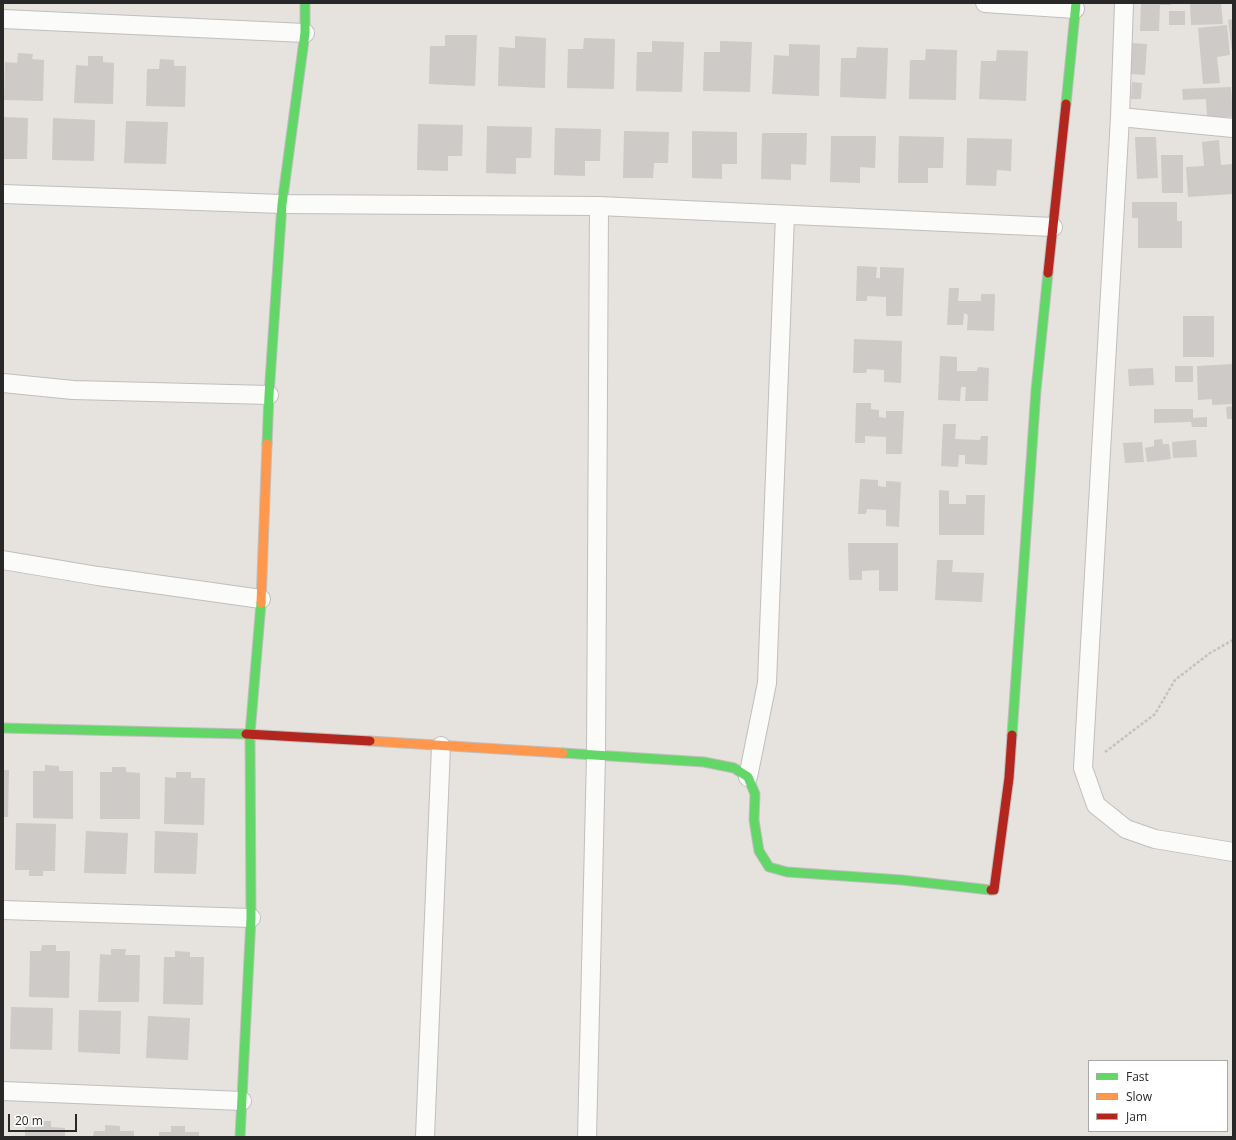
<!DOCTYPE html>
<html>
<head>
<meta charset="utf-8">
<style>
  body { margin:0 }
  #map { position:relative; width:1236px; height:1140px; overflow:hidden; background:#e6e2de; font-family:"Open Sans",sans-serif }
  canvas { display:block }
  .frame { position:absolute; inset:0; border:4px solid #282828; pointer-events:none }
  .legend { position:absolute; left:1088px; top:1060px; width:140px; height:72px; box-sizing:border-box; background:#fff; border:1px solid #a9a9a9; margin:0; padding:5px 7px; list-style:none; font-size:12px; color:#282828 }
  .legend li { display:flex; align-items:center; gap:8px; height:20px }
  .legend b { width:20px; border:1px solid #a9a9a9 }
  .scale { position:absolute; left:8px; top:1114px; width:69px; height:18px; box-sizing:border-box; border:2px solid #282828; border-top:0; padding-left:5px; font-size:12px; line-height:14px; white-space:nowrap; color:#282828; -webkit-text-stroke:3px #fff; paint-order:stroke }
</style>
</head>
<body>
<div id="map">
<canvas width="1236" height="1140"></canvas>
<div class="frame"></div>
<ul class="legend">
<li><b style="height:5px;background:#63d668"></b>Fast</li>
<li><b style="height:5px;background:#ff974d"></b>Slow</li>
<li><b style="height:5px;background:#b3261e"></b>Jam</li>
</ul>
<div class="scale">20 m</div>
</div>
<script>
const g = document.querySelector('canvas').getContext('2d');
g.lineJoin = 'round';
function fill(path, color) { g.fillStyle = color; g.fill(path, 'evenodd'); }
function strokePath(path, color, width, dash) { g.strokeStyle = color; g.lineWidth = width; g.lineCap = dash ? 'butt' : 'round'; g.setLineDash(dash || []); g.stroke(path); }
const building = new Path2D(`
  M1141,3H1171V5H1160L1159,31H1140Z
  M1190,3H1221L1223,24L1191,25Z
  M1169,11H1185V25H1169Z
  M1233,19V51H1232L1228,20Z
  M1227,25L1230,55L1217,57L1220,83L1203,84L1198,28Z
  M445,35H477L475,86L429,84L430,46H445Z
  M515,36L546,38L545,88L498,86L499,47L515,48Z
  M584,38L615,39L614,89L567,88L568,49H583Z
  M652,41L684,42L682,92L636,91L637,52H652Z
  M720,41L752,42L750,92L703,91L704,52H720Z
  M1132,43L1147,44L1145,75L1131,74Z
  M789,44L820,45L819,96L772,94L774,55L789,56Z
  M857,47L888,48L886,99L840,97L841,58H856Z
  M926,49L957,50L956,100L909,99L910,60H925Z
  M997,50L1028,51L1026,101L979,99L981,61H996Z
  M18,53L33,54L32,59L44,60L43,101L4,100L5,62L17,63Z
  M88,56H103V62L114,63L113,104L74,103L76,65L88,66Z
  M160,59L174,60V66H186L185,107L146,106L147,69H159Z
  M1132,82L1142,83L1141,99H1131Z
  M1231,87L1233,117L1207,118L1206,99L1183,100L1182,89Z
  M3,117L28,118L27,159H3Z
  M53,118L95,120L94,161L52,160Z
  M126,121L168,122L166,164L124,163Z
  M418,124L463,125L462,156H448V171L417,170Z
  M487,126L532,127L531,158H516V174L486,173Z
  M555,128L601,129L600,161H585V176L554,175Z
  M624,131L669,132L668,163H654L653,178H623Z
  M692,131L737,132V164H722V179L692,178Z
  M762,133H807L806,165L791,164V180L761,179Z
  M831,136H876L875,168L860,167V183L830,182Z
  M899,136L944,137L943,168H928V183H898Z
  M1135,137H1156L1158,178L1137,179Z
  M967,138L1012,139L1011,171L997,170L996,186L966,185Z
  M1219,140L1221,165L1232,164L1233,194L1188,197L1186,167L1204,166L1202,142Z
  M1161,155H1183V193H1162Z
  M1132,202H1177V221H1182V248H1138V218H1132Z
  M857,266L877,267L876,278H880V267L904,268L902,316H886V297L867,296V301H856Z
  M949,288H959L958,301H981V294H995L994,331L967,330L968,315L964,313L963,325H947Z
  M1183,316H1214V357H1183Z
  M854,339L902,341L901,383L884,382V370L867,369L866,373H853Z
  M940,356L957,357V371H977L978,367L989,368L988,401H965L966,387H961L960,401L938,400Z
  M1233,364V404L1212,405V399L1198,400L1197,366Z
  M1175,366H1193V382H1175Z
  M1153,368L1154,385L1129,386L1128,369Z
  M856,403H871V409L879,410V417L886,418V411H904L902,454H886V437L865,436V443H855Z
  M1233,406V419H1227L1226,407Z
  M1154,409H1193V418L1207,417V427H1192L1191,422L1154,423Z
  M943,424H956L955,439L980,440L981,436H988L987,465L965,464V455H959L958,467L941,466Z
  M1162,439L1163,444H1169L1171,459L1147,462L1145,448L1154,446V440Z
  M1196,440L1197,457L1173,458L1172,442Z
  M1142,442L1144,462L1125,463L1123,443Z
  M860,479L878,480V486L886,487V481L901,482L899,527L886,526V510L867,509L866,514H858Z
  M939,490L949,491V504H966V495H985L984,535H939Z
  M848,543H898V591H879V570L862,571V580H849Z
  M937,560H953L952,572L984,573L982,602L935,600Z
  M45,765L59,766V771H73V819L33,818V771H45Z
  M112,767H126V772L140,773V819H100V772H112Z
  M3,770H9L8,817H3Z
  M176,772H191V778H205L204,825L164,824L165,777L176,778Z
  M16,823L56,824L55,871H43V876H29V870H15Z
  M86,831L128,833L126,874L84,873Z
  M155,831L198,833L196,874L154,873Z
  M42,945H56V951H70L69,998L29,997L30,951H41Z
  M111,949H126L125,955H140L139,1002H98L100,954L111,955Z
  M175,951L190,952V957H204L203,1005L163,1004L164,957H175Z
  M11,1007L53,1008L52,1050L10,1049Z
  M79,1010L121,1011L120,1054L78,1052Z
  M148,1016L190,1018L188,1060L146,1058Z
  M37,1121H51V1127L65,1128V1137H25V1127H37Z
  M105,1125L120,1126V1131H134V1137H93L94,1131H105Z
  M171,1126H185V1132H199V1137H159V1132H171Z`);
const path = new Path2D(`
  M1105,752L1155,714L1175,680L1210,653L1233,640`);
const street = new Path2D(`
  M985,3L1075,9
  M1124,3L1120,117L1083,768L1096,805L1126,829L1155,839L1233,852
  M3,19L305,33
  M1120,117L1233,128
  M3,194L282,204L599,206L1053,227
  M3,383L73,390L269,395
  M3,560L98,576L261,599
  M748,777L767,683L785,215
  M3,910L251,918
  M3,1091L242,1101
  M425,1137L441,746
  M587,1137L596,756L599,206`);
const fast = new Path2D(`
  M1066,104L1076,3
  M267,444L269,395L282,204L305,33V3
  M3,728L246,734
  M1012,735L1036,390L1048,273
  M563,753L704,762L734,768L748,777L755,794L754,820L759,851L769,867L787,872L902,880L991,890
  M240,1137L251,918L250,734L261,603`);
const slow = new Path2D(`
  M261,603L267,444
  M370,741L563,753`);
const jam = new Path2D(`
  M1048,273L1066,104
  M246,734L370,741
  M991,890H994L1009,778L1012,735`);
fill(building, '#cdcac7');
strokePath(street, '#c0bebf', 20);
strokePath(fast, '#c0bebf', 11);
strokePath(slow, '#c0bebf', 11);
strokePath(jam, '#c0bebf', 11);
strokePath(path, '#c3c2c2', 2.5, [3, 2]);
strokePath(street, '#fbfbfa', 18);
strokePath(fast, '#63d668', 9);
strokePath(slow, '#ff974d', 9);
strokePath(jam, '#b3261e', 9);
</script>
</body>
</html>
